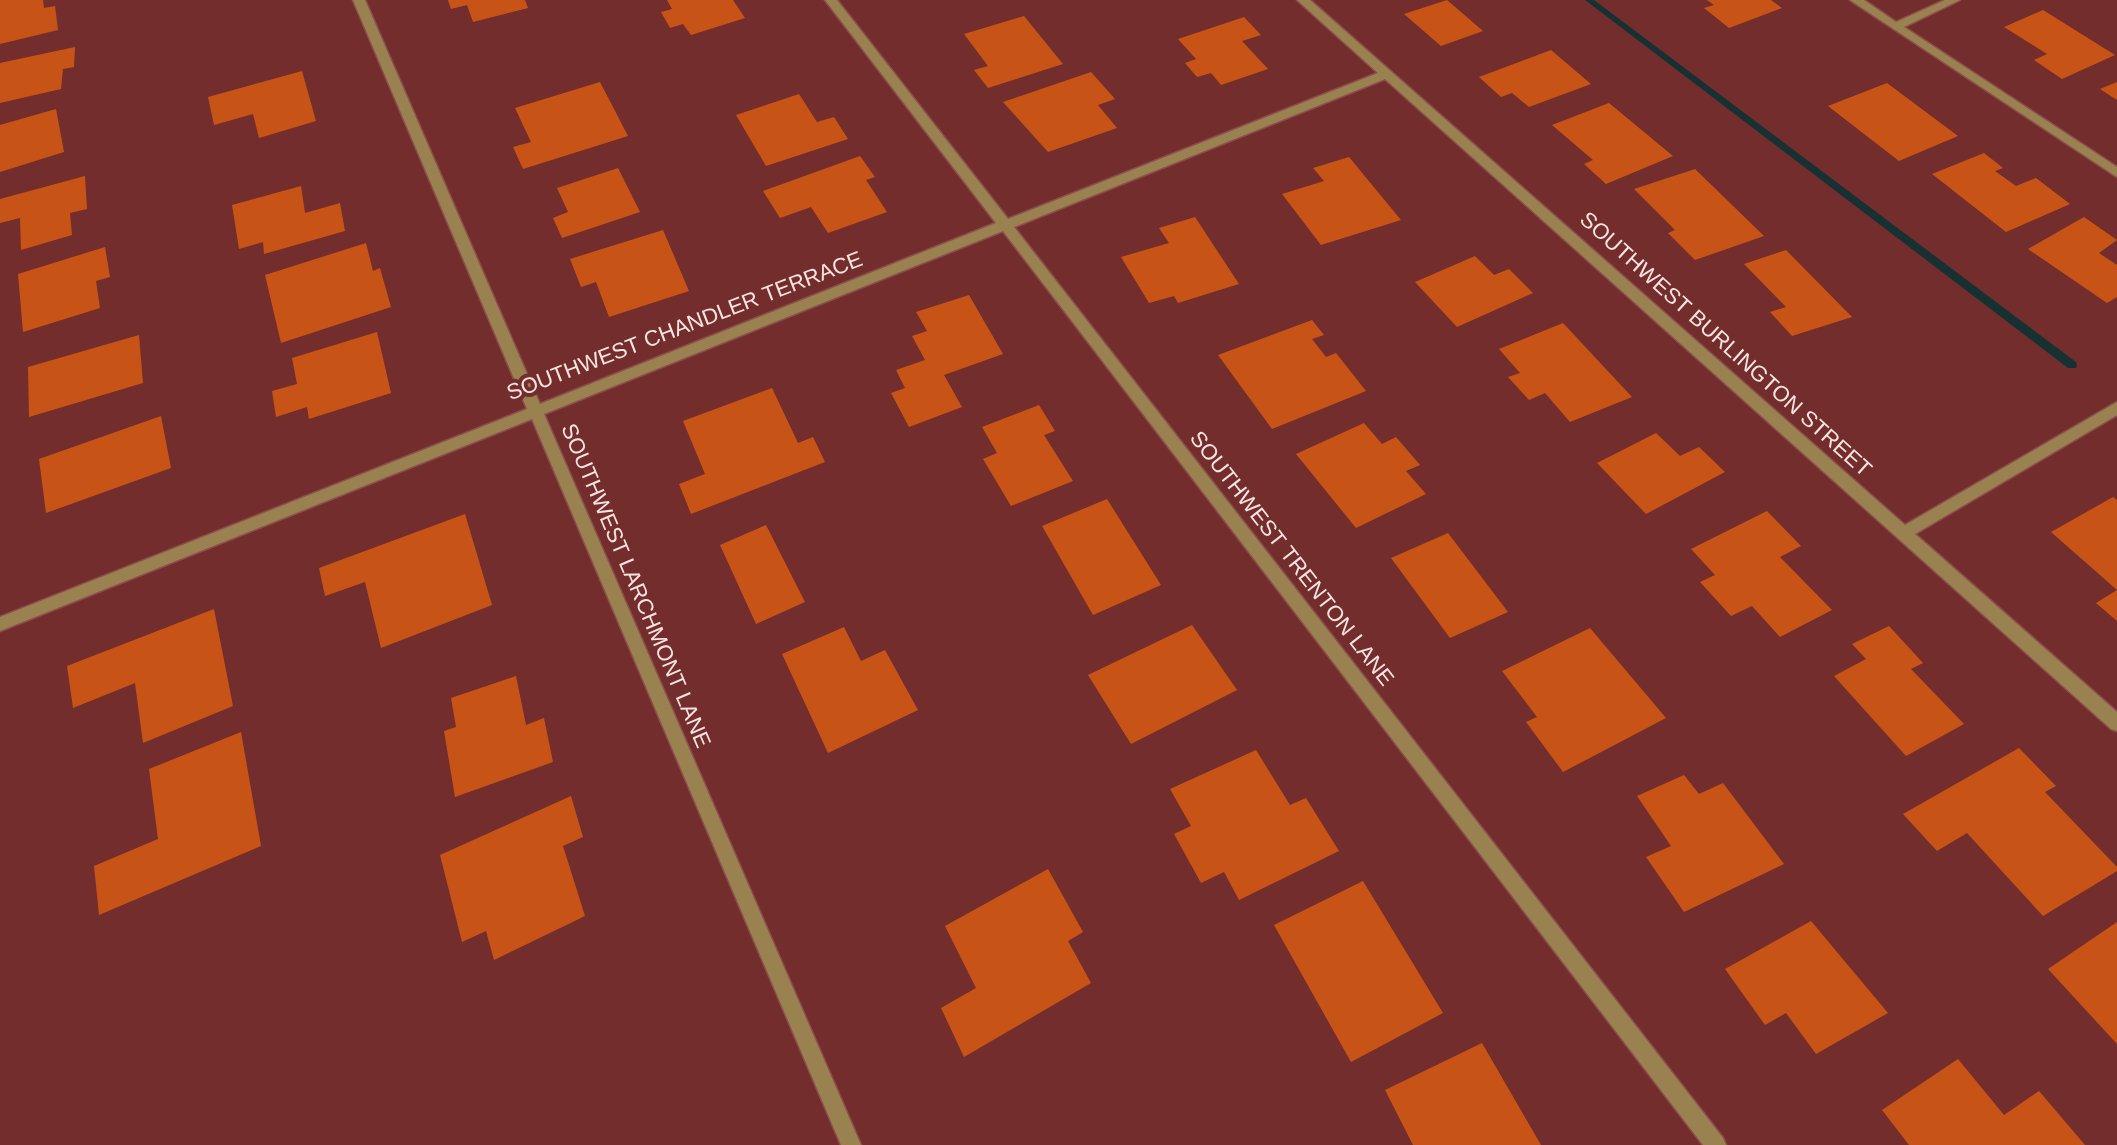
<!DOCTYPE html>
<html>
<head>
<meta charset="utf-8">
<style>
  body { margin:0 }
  canvas { display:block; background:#732d2c }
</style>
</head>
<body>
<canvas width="2117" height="1145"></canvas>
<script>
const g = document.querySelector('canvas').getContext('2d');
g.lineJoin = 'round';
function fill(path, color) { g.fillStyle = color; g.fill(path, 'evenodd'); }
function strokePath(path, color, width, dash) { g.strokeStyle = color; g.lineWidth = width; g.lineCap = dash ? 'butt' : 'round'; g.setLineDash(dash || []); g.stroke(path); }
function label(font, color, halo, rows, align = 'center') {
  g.font = font + ' Arial,sans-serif'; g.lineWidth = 8; g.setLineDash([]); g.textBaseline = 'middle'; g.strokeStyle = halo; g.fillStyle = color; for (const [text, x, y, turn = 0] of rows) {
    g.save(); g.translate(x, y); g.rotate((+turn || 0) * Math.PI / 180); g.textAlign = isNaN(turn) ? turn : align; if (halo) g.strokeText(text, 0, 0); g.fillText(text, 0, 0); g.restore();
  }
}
const stream = new Path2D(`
  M1585,0H1594L2076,362L2077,365L2076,368H2068Z`);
const building = new Path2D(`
  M0,0H43L44,8L55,6L58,30L0,44Z
  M448,0H525L528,8L473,22L467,5L451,9Z
  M667,0H733L745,18L691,35L683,24L670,28L661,12L672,9Z
  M1447,0L1483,31L1441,46L1404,14Z
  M1707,0H1771L1782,8L1729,28L1704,8L1714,5Z
  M2043,10L2115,55L2062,79L2034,60L2047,54L2004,27Z
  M1024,16L1063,64L988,88L974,70L988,66L964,34Z
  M1244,17L1261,35L1242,41L1268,69L1221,85L1211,73L1197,77L1185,63L1196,59L1178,39Z
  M75,47L74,67L63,69L61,89L0,103V63Z
  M1551,50L1591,84L1529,107L1512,93L1501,97L1479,77Z
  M302,71L316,121L259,138L253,114L214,125L208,97Z
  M1091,72L1115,99L1098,105L1117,128L1048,152L1003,102Z
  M600,82L628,136L523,169L513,147L531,142L515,108Z
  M2117,82V100L2100,89Z
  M1887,83L1958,136L1899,161L1828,106Z
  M799,94L817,122L834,117L848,139L766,166L736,115Z
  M1609,103L1673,156L1606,184L1584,164L1593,160L1552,125Z
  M56,109L64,152L0,172V125Z
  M1984,153L2003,168L1995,171L2016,186L2036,178L2070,204L2006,232L1932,174Z
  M860,156L875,177L866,180L887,212L828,233L811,207L780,218L763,191Z
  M1349,157L1401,220L1321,245L1282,194L1324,181L1313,168Z
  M618,168L640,212L562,238L553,218L568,212L557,188Z
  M1695,169L1764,236L1695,260L1668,233L1675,230L1634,189Z
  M85,176L87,209L70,213L72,235L21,250L20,218L0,223V199Z
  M301,186L305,213L340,203L345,231L264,254L263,242L239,249L232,205Z
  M1195,217L1239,284L1178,303L1174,296L1149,303L1121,257L1169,243L1159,228Z
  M2084,217L2117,240L2099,253L2117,265V297L2107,303L2028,249Z
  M663,230L689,291L609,317L596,282L581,287L570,259Z
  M366,243L373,271L380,268L391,307L281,343L265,275Z
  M105,247L110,277L96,281L100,308L23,332L18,274Z
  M1786,250L1852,317L1792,336L1770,312L1786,307L1744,264Z
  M1475,256L1494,275L1509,269L1533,293L1457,327L1415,282Z
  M969,295L1003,354L944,375L962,407L909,427L891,393L905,388L896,370L925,360L912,336L927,331L916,312Z
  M1312,320L1324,335L1312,339L1326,357L1336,353L1366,391L1272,429L1218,355Z
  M1563,323L1632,397L1570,422L1545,393L1529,400L1508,377L1520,373L1499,349Z
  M377,332L391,393L309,419L307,407L276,417L272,391L297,384L292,358Z
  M139,335L143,383L29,417L28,367Z
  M772,388L798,443L813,437L825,462L691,514L679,484L705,474L683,421Z
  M1039,405L1055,431L1044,435L1073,481L1011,506L983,459L997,453L982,427Z
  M161,416L171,468L46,513L39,459Z
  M1364,423L1382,444L1396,437L1420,465L1406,471L1426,494L1356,528L1296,454Z
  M1656,433L1680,456L1699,447L1725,472L1646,514L1597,463Z
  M2113,497L2117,500V621L2096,603L2117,590L2051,532Z
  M1107,499L1161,585L1093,615L1042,526Z
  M1767,511L1801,546L1780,557L1832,610L1780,637L1752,606L1731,616L1700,582L1715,575L1691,549Z
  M465,514L492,605L381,648L365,582L325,596L319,568Z
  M766,525L805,602L756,624L720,545Z
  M1448,533L1508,612L1450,638L1391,558Z
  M214,609L233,706L143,743L135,683L73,708L67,666Z
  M1192,625L1237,690L1131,744L1088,675Z
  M1889,626L1923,663L1911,669L1964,724L1906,756L1834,676L1866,659L1852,644Z
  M844,627L861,661L885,650L918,710L828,753L782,654Z
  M1590,628L1666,718L1563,772L1526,722L1537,717L1502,671Z
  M516,676L526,725L544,718L553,762L455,797L444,731L456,727L451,698Z
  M241,732L261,846L99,915L94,866L158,839L149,769Z
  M2019,748L2056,786L2045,792L2117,867V871L2043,916L1967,833L1937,851L1903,814Z
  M1256,750L1290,805L1306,798L1339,851L1239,900L1224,872L1201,883L1174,834L1191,826L1170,789Z
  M1684,775L1699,794L1723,783L1784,864L1684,912L1646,857L1671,846L1637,796Z
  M571,796L583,837L563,846L585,916L494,960L486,931L462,942L440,855Z
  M1048,869L1083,932L1068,941L1091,983L964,1057L941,1008L976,988L945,926Z
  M1363,881L1443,1013L1351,1062L1274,925Z
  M1811,921L1888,1013L1816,1054L1786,1013L1765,1025L1725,969Z
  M2117,922V1044L2048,969Z
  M1482,1043L1541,1145H1413L1385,1090Z
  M1958,1059L2004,1115L2039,1091L2085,1145H1909L1882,1110Z`);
const street = new Path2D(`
  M353,0H365L540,404L996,223L825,0H837L1008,219L1378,73L1297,0H1310L1905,525L2117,402V415L1915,534L2117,712V731L2111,729L1385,79L1014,227L1723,1138L1726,1145H1703L1003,231L544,414L861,1145H841L532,419L0,631V617L527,409Z
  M1850,0H1864L1896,22L1945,0H1960L1904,27L2117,167V177Z`);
const streetNames = [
  ["SOUTHWEST CHANDLER TERRACE",685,327,-21],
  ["SOUTHWEST BURLINGTON STREET",1725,345,42],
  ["SOUTHWEST TRENTON LANE",1291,559,52],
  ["SOUTHWEST LARCHMONT LANE",635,586,67]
];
fill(stream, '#173133');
fill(building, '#c75416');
strokePath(street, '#8c4e4d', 3);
fill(street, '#9a8150');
label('22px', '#ffe4e1', '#732d2c', streetNames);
</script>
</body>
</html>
